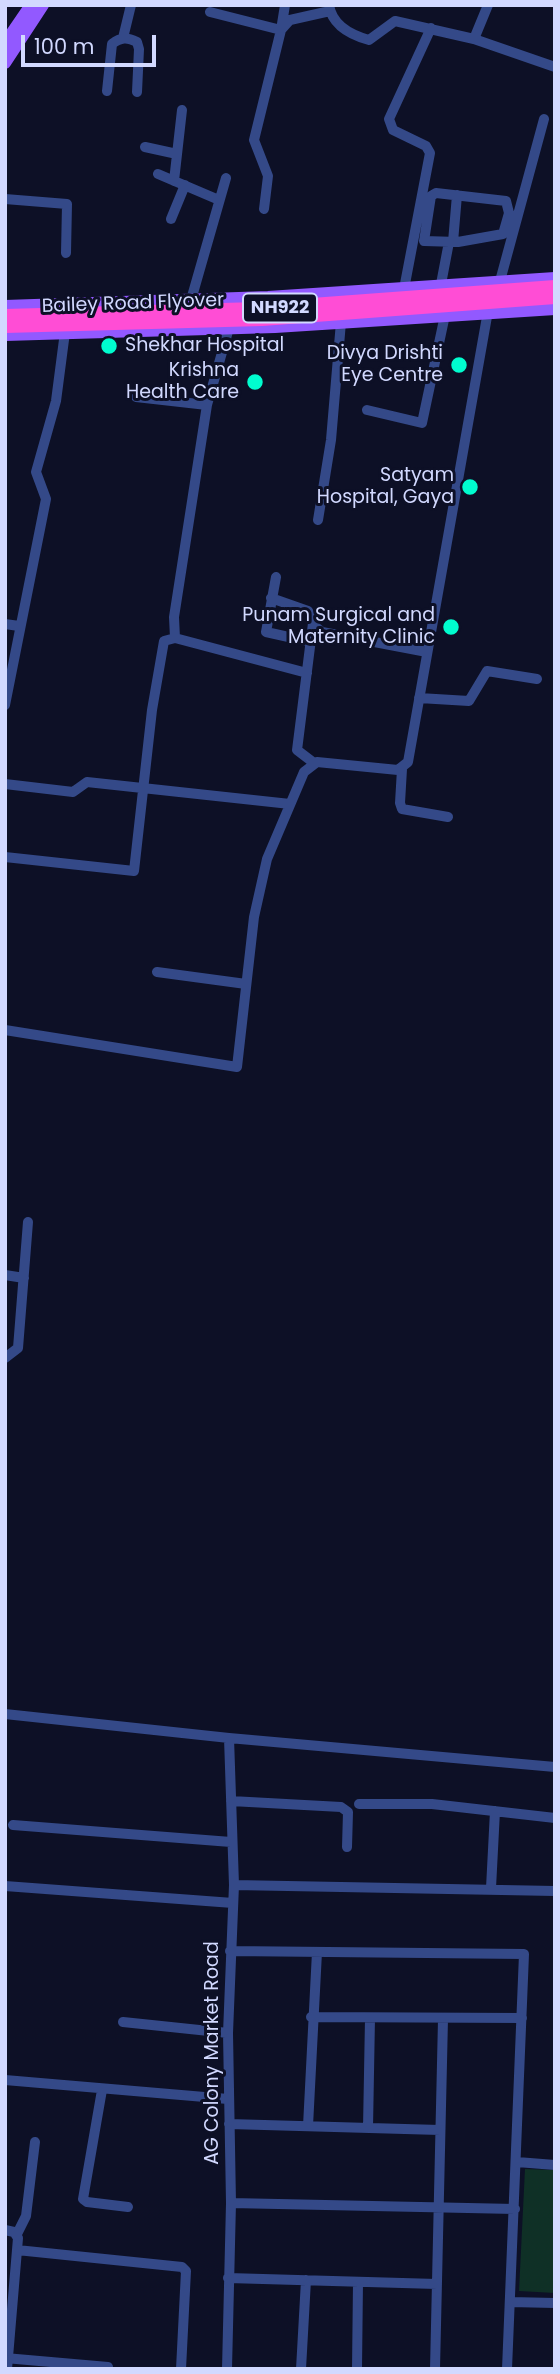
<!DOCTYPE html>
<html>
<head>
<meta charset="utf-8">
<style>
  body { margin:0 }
  #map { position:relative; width:560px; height:2374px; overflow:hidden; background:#0d1026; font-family:Poppins,sans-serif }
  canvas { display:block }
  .frame { position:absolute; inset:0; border:7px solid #d2d9ff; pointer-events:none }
  .scale { position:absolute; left:21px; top:35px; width:135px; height:32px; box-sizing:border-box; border:4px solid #d2d9ff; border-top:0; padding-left:9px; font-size:21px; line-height:24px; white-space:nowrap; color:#d2d9ff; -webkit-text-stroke:5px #0d1026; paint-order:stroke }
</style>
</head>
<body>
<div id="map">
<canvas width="560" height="2374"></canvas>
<div class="frame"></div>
<div class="scale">100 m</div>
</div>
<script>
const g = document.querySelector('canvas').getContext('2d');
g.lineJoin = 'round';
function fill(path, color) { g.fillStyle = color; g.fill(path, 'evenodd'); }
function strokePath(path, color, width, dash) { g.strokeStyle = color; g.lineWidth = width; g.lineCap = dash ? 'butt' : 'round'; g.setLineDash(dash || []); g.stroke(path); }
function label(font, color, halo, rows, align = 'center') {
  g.font = font + ' Poppins,sans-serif'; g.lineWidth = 6; g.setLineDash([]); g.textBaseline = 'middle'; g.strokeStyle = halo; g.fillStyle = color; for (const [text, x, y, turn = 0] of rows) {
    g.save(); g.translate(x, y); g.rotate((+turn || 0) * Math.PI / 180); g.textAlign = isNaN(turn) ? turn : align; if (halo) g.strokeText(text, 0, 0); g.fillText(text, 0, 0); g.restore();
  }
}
const green = new Path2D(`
  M525,2169L555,2170V2293L519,2291Z`);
const minor = new Path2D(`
  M329,5C332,25 351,35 369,40L395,21L474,39L488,5
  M210,12L281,30L285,5
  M123,38L131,5
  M474,39L555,67
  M107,91L112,44C121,37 127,37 137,42L139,49L137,92
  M145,147L177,154
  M158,174L219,200
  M174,181L182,110
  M436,193L506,201L509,213L503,234L458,242L424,241L431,196Z
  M5,199L67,204L66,253
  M264,209L268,176L254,140L281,30L290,20L330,11
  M171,219L185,185
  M453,242L457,195
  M500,281L544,119
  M441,284L449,242
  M404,289L430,153L426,146L393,130L389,119L431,28
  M191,300L226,178
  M229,328L207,405L174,617L175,638L307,673
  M136,397L207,405
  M367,410L422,423L445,315
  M318,520L331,440L341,322
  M276,577L266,632L311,642
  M271,598L308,611L316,627L322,632L427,652
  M313,623L297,750L314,763
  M5,624L19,626
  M419,698L469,701L487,671L537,679
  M5,705L46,499L36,472L56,401L65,332
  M402,769L400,803L402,809L448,817
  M5,784L73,792L87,782L290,804
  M5,857L134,871L152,710L164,641L175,638
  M157,972L246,984
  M5,1030L237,1067L254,917L267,859L304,772L317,762L398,770L408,762L488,311
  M5,1275L24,1278
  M5,1358L18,1348L28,1222
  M5,1714L229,1738L555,1767
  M231,1801L341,1807L348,1812L347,1847
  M359,1804H432L555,1818
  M13,1825L231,1842
  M234,1885L555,1891
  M5,1886L233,1903
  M491,1888L495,1811
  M230,1951L524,1954L507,2369
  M311,2017L522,2018
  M123,2022L228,2033
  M5,2080L228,2099
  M102,2090L83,2199L87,2202L128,2207
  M229,2124L440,2130
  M308,2126L317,1952
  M368,2128L370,2018
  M517,2162L555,2165
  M231,2203L515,2209
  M5,2230L14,2232L18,2238L7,2369
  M17,2234L26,2216L35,2142
  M17,2250L182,2267L186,2271L181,2369
  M228,2278L437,2284
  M510,2302L555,2303
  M5,2358L108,2367
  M227,2369L231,2203L228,2033L234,1885L229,1738
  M301,2369L306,2280
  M357,2369L358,2282
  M435,2369L443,2019`);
const major = new Path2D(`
  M5,43L31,5
  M5,63L43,5
  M5,306L268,297L555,278
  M5,335L275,327L555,309`);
const highwayBridge = new Path2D(`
  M5,316L258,309L555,287
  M5,326L262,319L555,297`);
const markers = [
  [109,346,9,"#00fdcf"],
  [459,365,9,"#00fdcf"],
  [255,382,9,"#00fdcf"],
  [470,487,9,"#00fdcf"],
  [451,627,9,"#00fdcf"]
];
const shields = [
  [280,308,74]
];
const shieldNames = [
  ["NH922",280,308]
];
const streetNames = [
  ["Bailey Road Flyover",133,304,-2],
  ["AG Colony Market Road",213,2053,-90]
];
const poiNames = [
  ["Shekhar Hospital",125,346,"left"],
  ["Divya Drishti",443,354],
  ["Eye Centre",443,376],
  ["Krishna",239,371],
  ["Health Care",239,393],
  ["Satyam",454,476],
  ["Hospital, Gaya",454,498],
  ["Punam Surgical and",435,616],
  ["Maternity Clinic",435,638]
];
fill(green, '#0f3026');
strokePath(minor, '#344988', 10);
strokePath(major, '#9259ff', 12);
strokePath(highwayBridge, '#ff4dd5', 14);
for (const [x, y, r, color] of markers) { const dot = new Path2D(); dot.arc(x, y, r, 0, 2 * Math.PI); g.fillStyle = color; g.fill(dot); strokePath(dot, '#0d1026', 2.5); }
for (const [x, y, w] of shields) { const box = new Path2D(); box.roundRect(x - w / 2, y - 14.5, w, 29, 5); g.fillStyle = '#0d1026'; g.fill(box); strokePath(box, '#d2d9ff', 2); }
label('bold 18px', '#d2d9ff', null, shieldNames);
label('19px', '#d2d9ff', '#0d1026', streetNames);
label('19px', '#d2d9ff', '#0d1026', poiNames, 'right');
</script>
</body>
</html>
